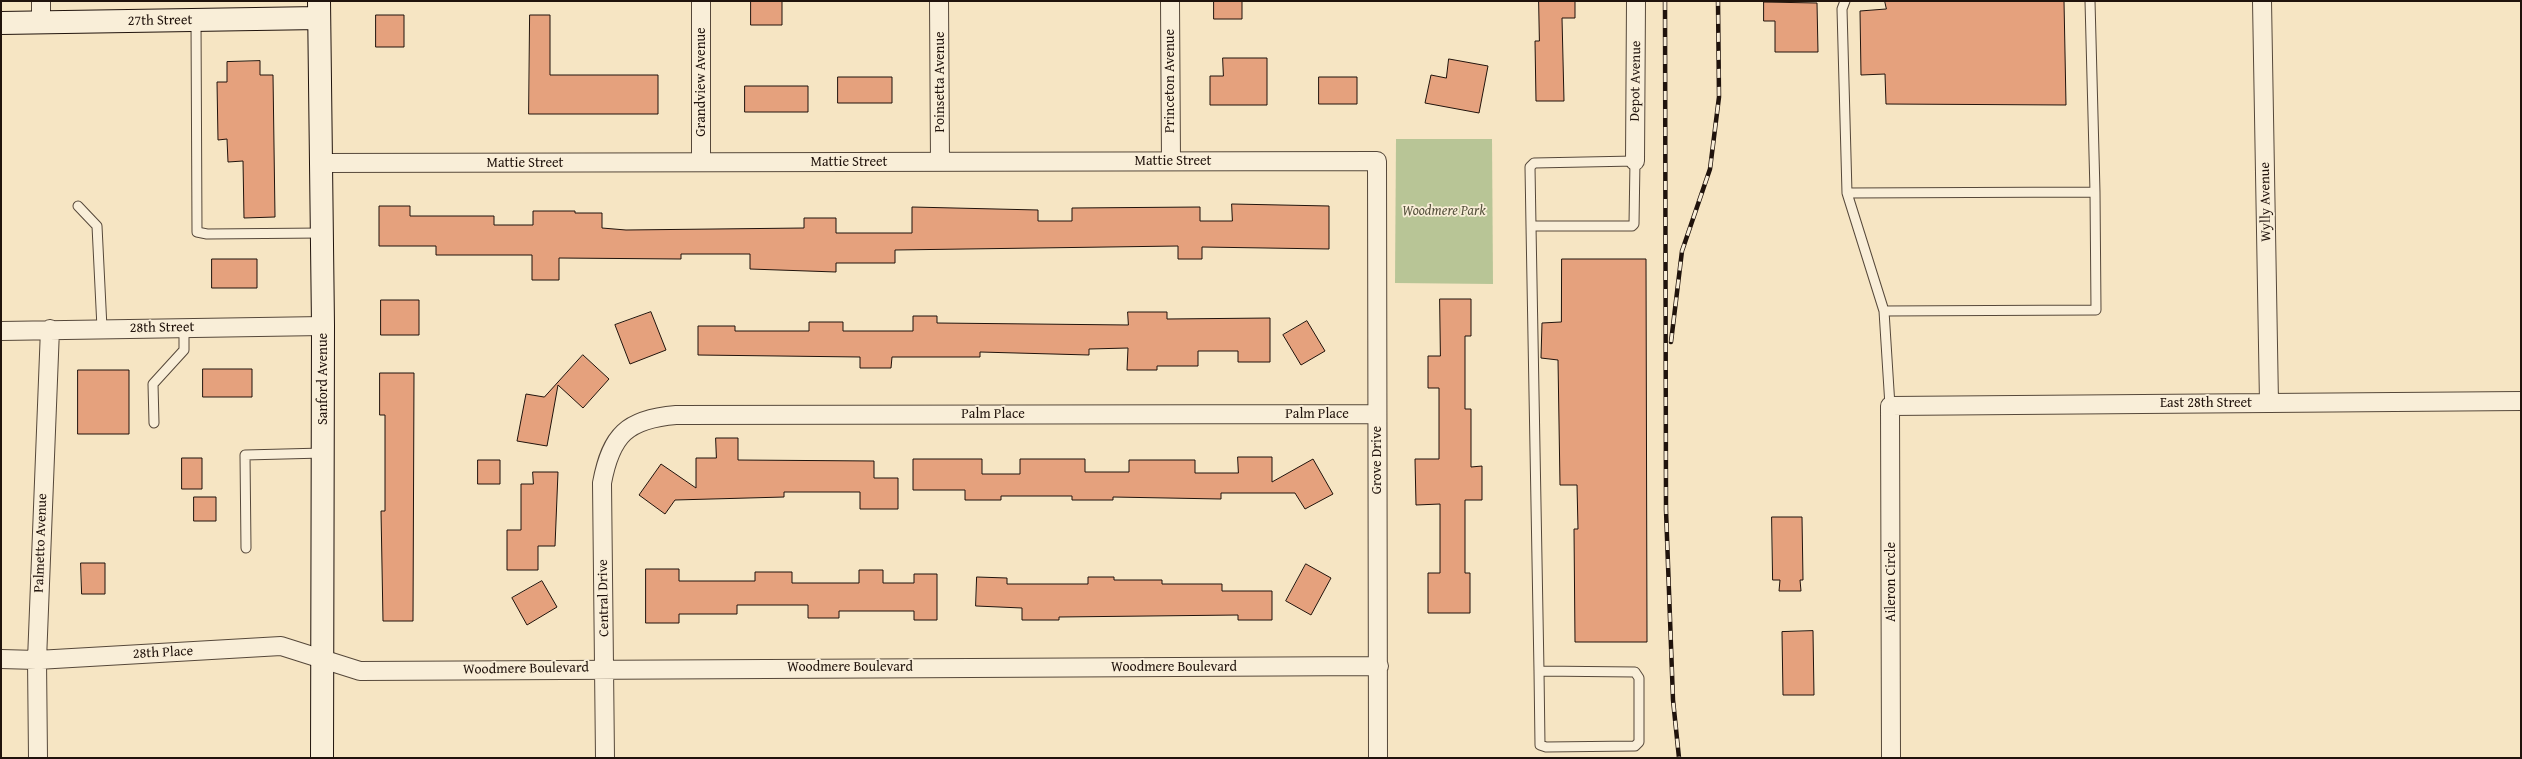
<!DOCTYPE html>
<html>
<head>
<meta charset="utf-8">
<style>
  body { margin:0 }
  #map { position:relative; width:2522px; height:759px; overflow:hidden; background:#f6e5c3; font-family:"Gentium Book Plus",serif }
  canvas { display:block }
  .frame { position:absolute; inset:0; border:2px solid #20130c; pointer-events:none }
</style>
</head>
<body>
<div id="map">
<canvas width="2522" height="759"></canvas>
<div class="frame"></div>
</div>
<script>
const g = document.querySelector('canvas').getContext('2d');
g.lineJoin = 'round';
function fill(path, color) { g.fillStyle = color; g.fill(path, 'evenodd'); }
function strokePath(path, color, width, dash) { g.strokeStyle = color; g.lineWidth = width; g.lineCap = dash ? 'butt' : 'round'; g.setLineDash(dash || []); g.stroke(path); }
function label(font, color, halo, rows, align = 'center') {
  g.font = font + ' "Gentium Book Plus",serif'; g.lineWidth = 3.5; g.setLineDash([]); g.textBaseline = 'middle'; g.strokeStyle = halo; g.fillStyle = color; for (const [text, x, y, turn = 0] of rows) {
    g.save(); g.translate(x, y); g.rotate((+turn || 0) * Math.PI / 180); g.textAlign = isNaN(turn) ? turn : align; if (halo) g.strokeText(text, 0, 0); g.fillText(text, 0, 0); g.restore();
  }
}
const green = new Path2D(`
  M1396,139H1492L1493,284L1395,283Z`);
const building = new Path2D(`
  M751,1H782V25H751Z
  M1214,1H1242V19H1214Z
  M1539,1H1575V18H1562L1564,101H1536L1535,41H1539Z
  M1885,1H2064L2066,105L1886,104L1885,74L1861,75L1860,11L1886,9Z
  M1764,2L1817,3L1818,52H1775V21H1764Z
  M376,15H404V47H376Z
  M530,15H550V75H658V114H529Z
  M1223,58H1267V105H1210V76H1223Z
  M1449,59L1488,66L1479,113L1425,103L1431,75L1446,78Z
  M260,61V75H273L275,217L244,218L243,161L228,162L227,139L218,140L217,82H227V62Z
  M838,77H892V103H838Z
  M1319,77H1357V104H1319Z
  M745,86H808V112H745Z
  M1232,204L1329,206V249L1202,247V259H1178V246L895,250V263H836V272L750,269V254H681V259L559,258V280H532V255H436V246H379V206H410V216H494V225H533V211H575V213H602V228L626,230L804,228V218H836V233H912V207L1038,210V221H1072V208L1200,207V221H1232Z
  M212,259H257V288H212Z
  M1562,259H1646L1647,642H1575L1574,529H1578L1577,485H1560L1558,360L1541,358L1542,323L1561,322Z
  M1440,299H1471V336H1465V409H1471V467L1482,466V500H1465V573H1470V613H1428V573H1440V504L1416,505L1415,459H1439V388H1428V356H1440Z
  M381,300H419V335H381Z
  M651,312L666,350L630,364L615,325Z
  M1128,312H1167V319L1270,318V362H1238V351H1198V366H1157V370H1127L1128,348L1089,349V355L980,352V357H892L891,368H860V357L698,355V326H735V331H809V322H843V331H913V316H937V323L1128,325Z
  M1307,321L1325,351L1301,365L1283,335Z
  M583,355L609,379L583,408L558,385L547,446L517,441L526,394L544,397Z
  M203,369H252V397H203Z
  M78,370H129V434H78Z
  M380,373H414L413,621H383L381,511H385V415H380Z
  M716,438H738V460L874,461V478H898V509H860V492H784V497L675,500L665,514L639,495L661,464L696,488V458H716Z
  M1238,457H1272V482L1313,459L1333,494L1305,509L1295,493H1221V499L1113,497V500H1072V496H1001V500H965V490H913V459H982V474H1020V459H1085V472H1129V460H1195V473H1238Z
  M182,458H202V489H182Z
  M478,460H500V484H478Z
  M533,472H558L555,546H538V570H507V530H521V484H533Z
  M194,497H216V521H194Z
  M1772,517H1802L1803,580H1800L1801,591H1779L1780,580H1773Z
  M81,563H105V594H82Z
  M1306,564L1331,578L1311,615L1286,601Z
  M646,569H679V581H755V572H792V583H859V570H883V583H914V574H937V620H914V611H839V618H808V605H737V614H679V623H646Z
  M977,577L1007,578V584H1088V577H1114V580H1162V584H1222V591H1272V620H1238V615L1059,617V620H1022V608L976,606Z
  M542,581L557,607L527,625L512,598Z
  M1813,631L1814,695H1783L1782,632Z`);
const lane = new Path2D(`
  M1845,1L1842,9L1847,193L2095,192L2090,1
  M196,20L197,232L207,234L322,233
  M1847,193L1884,311L1890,406
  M78,206L97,226L102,328
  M1531,226H1632L1634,224L1635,161L1534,163L1530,167L1531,226L1539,671L1540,745L1546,747L1635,746L1639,742V678L1635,672L1539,671
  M1884,311L2096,310L2095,192
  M154,423L153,384L184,350V327
  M246,548L245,455L323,453`);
const street = new Path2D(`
  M41,1V23
  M939,1L940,162
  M1170,1L1171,161
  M2262,1L2269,403
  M1635,161L1636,1
  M701,162V1
  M321,163L1377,161L1378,758
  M1,331L323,326
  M1,659L37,660L281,646L360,671L1379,666
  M38,758L37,660L50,329
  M605,758L602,483C611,435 627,419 676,415L1377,414
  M1891,758L1890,406L2521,401`);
const secondary = new Path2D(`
  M319,1L323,326L322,758
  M1,23L319,18`);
const rail = new Path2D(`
  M1665,1L1666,510L1673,700L1679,758
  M1671,342L1682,251L1710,169L1719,97L1718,1`);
const streetNames = [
  ["27th Street",160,21,-1],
  ["Princeton Avenue",1170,81,-90],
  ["Depot Avenue",1636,81,-89],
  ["Grandview Avenue",701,82,-90],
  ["Poinsetta Avenue",940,82,-90],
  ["Mattie Street",1173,161],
  ["Mattie Street",849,162],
  ["Mattie Street",525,163],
  ["Wylly Avenue",2266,202,-91],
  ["28th Street",162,328,-1],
  ["Sanford Avenue",323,379,-90],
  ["East 28th Street",2206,403],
  ["Palm Place",993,414],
  ["Palm Place",1317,414],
  ["Grove Drive",1377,460,-90],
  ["Palmetto Avenue",41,543,-88],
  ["Aileron Circle",1891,582,-90],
  ["Central Drive",604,598,-91],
  ["28th Place",163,653,-3],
  ["Woodmere Boulevard",850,667],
  ["Woodmere Boulevard",1174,667],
  ["Woodmere Boulevard",526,669,-1]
];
const parkNames = [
  ["Woodmere Park",1444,211]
];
fill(green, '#b8c596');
fill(building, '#e5a17d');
strokePath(building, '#20130c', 1);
strokePath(lane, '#56483a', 11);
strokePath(street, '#56483a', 20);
strokePath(secondary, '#20130c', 24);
strokePath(lane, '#f9eed8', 9);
strokePath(street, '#f9eed8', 18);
strokePath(secondary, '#f9eed8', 22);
strokePath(rail, '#20130c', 4.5);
strokePath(rail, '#f9eed8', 3, [9]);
label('14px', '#20130c', '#f9eed8', streetNames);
label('italic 14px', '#55513c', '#f9eed8', parkNames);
</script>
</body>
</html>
